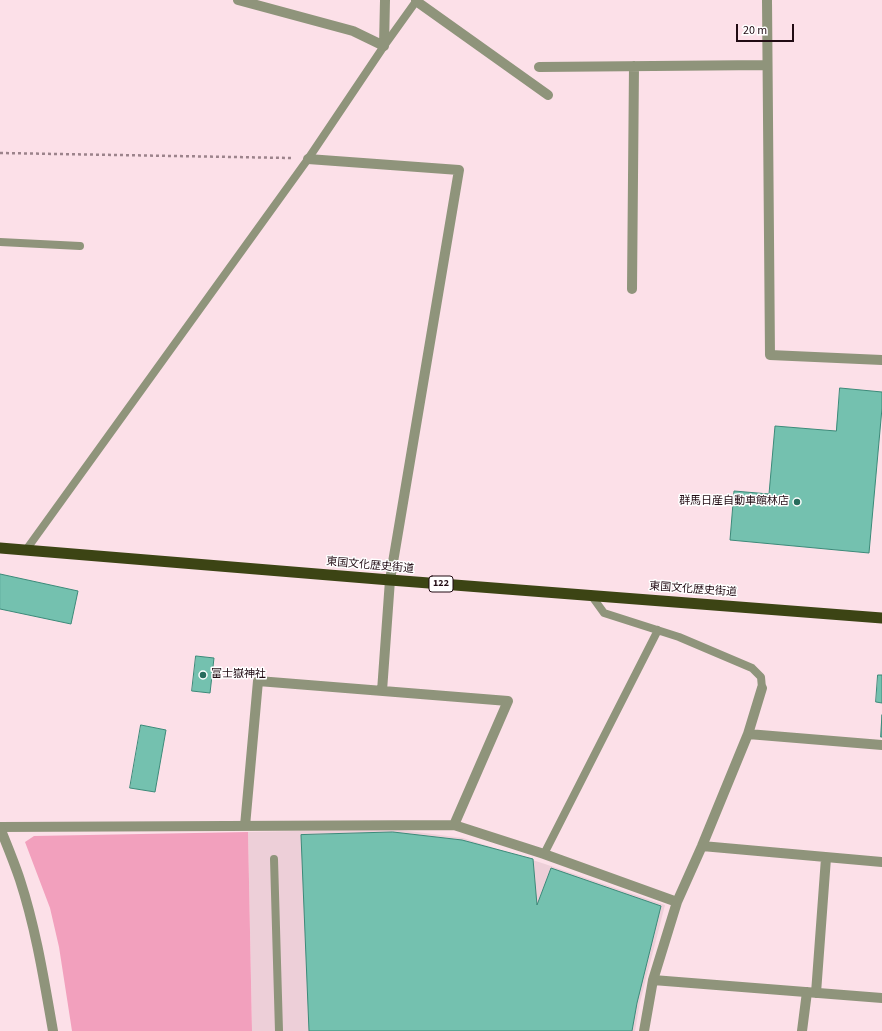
<!DOCTYPE html>
<html>
<head>
<meta charset="utf-8">
<style>
  body { margin:0 }
  #map { position:relative; width:882px; height:1031px; overflow:hidden; background:#fce0e8; font-family:"Source Sans 3",sans-serif }
  canvas { display:block }
  .scale { position:absolute; left:736px; top:24px; width:58px; height:18px; box-sizing:border-box; border:2px solid #210b13; border-top:0; padding-left:5px; font-size:12px; line-height:14px; white-space:nowrap; color:#210b13; -webkit-text-stroke:3px #fff; paint-order:stroke }
</style>
</head>
<body>
<div id="map">
<canvas width="882" height="1031"></canvas>
<div class="scale">20 m</div>
</div>
<script>
const g = document.querySelector('canvas').getContext('2d');
g.lineJoin = 'round';
function fill(path, color) { g.fillStyle = color; g.fill(path, 'evenodd'); }
function strokePath(path, color, width, dash) { g.strokeStyle = color; g.lineWidth = width; g.lineCap = dash ? 'butt' : 'round'; g.setLineDash(dash || []); g.stroke(path); }
function label(font, color, halo, rows, align = 'center') {
  g.font = font + ' "Source Sans 3","Noto Sans JP",sans-serif'; g.lineWidth = 3; g.setLineDash([]); g.textBaseline = 'middle'; g.strokeStyle = halo; g.fillStyle = color; for (const [text, x, y, turn = 0] of rows) {
    g.save(); g.translate(x, y); g.rotate((+turn || 0) * Math.PI / 180); g.textAlign = isNaN(turn) ? turn : align; if (halo) g.strokeText(text, 0, 0); g.fillText(text, 0, 0); g.restore();
  }
}
const built = new Path2D(`
  M393,829L463,838L545,864L665,905L640,1002L635,1031H252L248,832Z`);
const green = new Path2D(`
  M248,832L252,1031H72L59,947L50,908L25,842L34,836Z`);
const building = new Path2D(`
  M840,388L882,392V408L869,553L730,540L734,491L769,494L775,426L836,431Z
  M0,574L78,591L71,624L0,609Z
  M196,656L214,658L210,693L192,691Z
  M878,675H882V703L876,702Z
  M882,715V737H881Z
  M141,725L166,730L155,792L130,788Z
  M393,832L462,840L533,859L537,905L551,868L661,906L637,1003L632,1031H309L301,835Z`);
const path = new Path2D(`
  M0,153L291,158`);
const service = new Path2D(`
  M0,242L80,246
  M26,550L308,159L384,46L417,0
  M591,595L604,613L679,637L752,668L761,677L762,688
  M544,854L658,630
  M274,859L279,1031`);
const minor = new Path2D(`
  M238,0L353,31L384,46L385,0
  M767,0L770,355L882,360
  M416,1L548,95
  M539,67L767,65
  M308,159L459,170L390,580L382,691
  M632,289L634,66
  M748,734L882,745
  M245,826L258,681L508,701L454,825
  M0,827L454,825L544,854L677,902
  M702,846L882,862
  M653,980L882,998
  M816,993L826,858
  M644,1031L653,980L677,902L702,846L748,734L762,688
  M802,1031L807,992`);
const tertiary = new Path2D(`
  M0,828C7,845 14,862 20,880C36,929 44,980 53,1031`);
const trunk = new Path2D(`
  M0,548L390,580L882,618`);
const markers = [
  [797,502,4,"#276b5c"],
  [203,675,4,"#276b5c"]
];
const shields = [
  [441,584,24]
];
const shieldNames = [
  ["122",441,584]
];
const poiNames = [
  ["群馬日産自動車館林店",789,502],
  ["富士嶽神社",211,675,"left"]
];
const streetNames = [
  ["東国文化歴史街道",370,566,5],
  ["東国文化歴史街道",693,590,4]
];
fill(built, '#edcfd8');
fill(green, '#f2a0bd');
fill(building, '#74c1af');
strokePath(building, '#3c8a79', 1);
strokePath(path, '#9c838b', 2.5, [3, 3]);
strokePath(service, '#8f947b', 8);
strokePath(minor, '#8f947b', 10);
strokePath(tertiary, '#8f947b', 10);
strokePath(trunk, '#3c4414', 11);
for (const [x, y, r, color] of markers) { const dot = new Path2D(); dot.arc(x, y, r, 0, 2 * Math.PI); g.fillStyle = color; g.fill(dot); strokePath(dot, '#fff', 1.5); }
for (const [x, y, w] of shields) { const box = new Path2D(); box.roundRect(x - w / 2, y - 8, w, 16, 3); g.fillStyle = '#fff'; g.fill(box); strokePath(box, '#210b13', 1); }
label('bold 10px', '#210b13', null, shieldNames);
label('11px', '#210b13', '#fff', poiNames, 'right');
label('11px', '#210b13', '#fff', streetNames);
</script>
</body>
</html>
